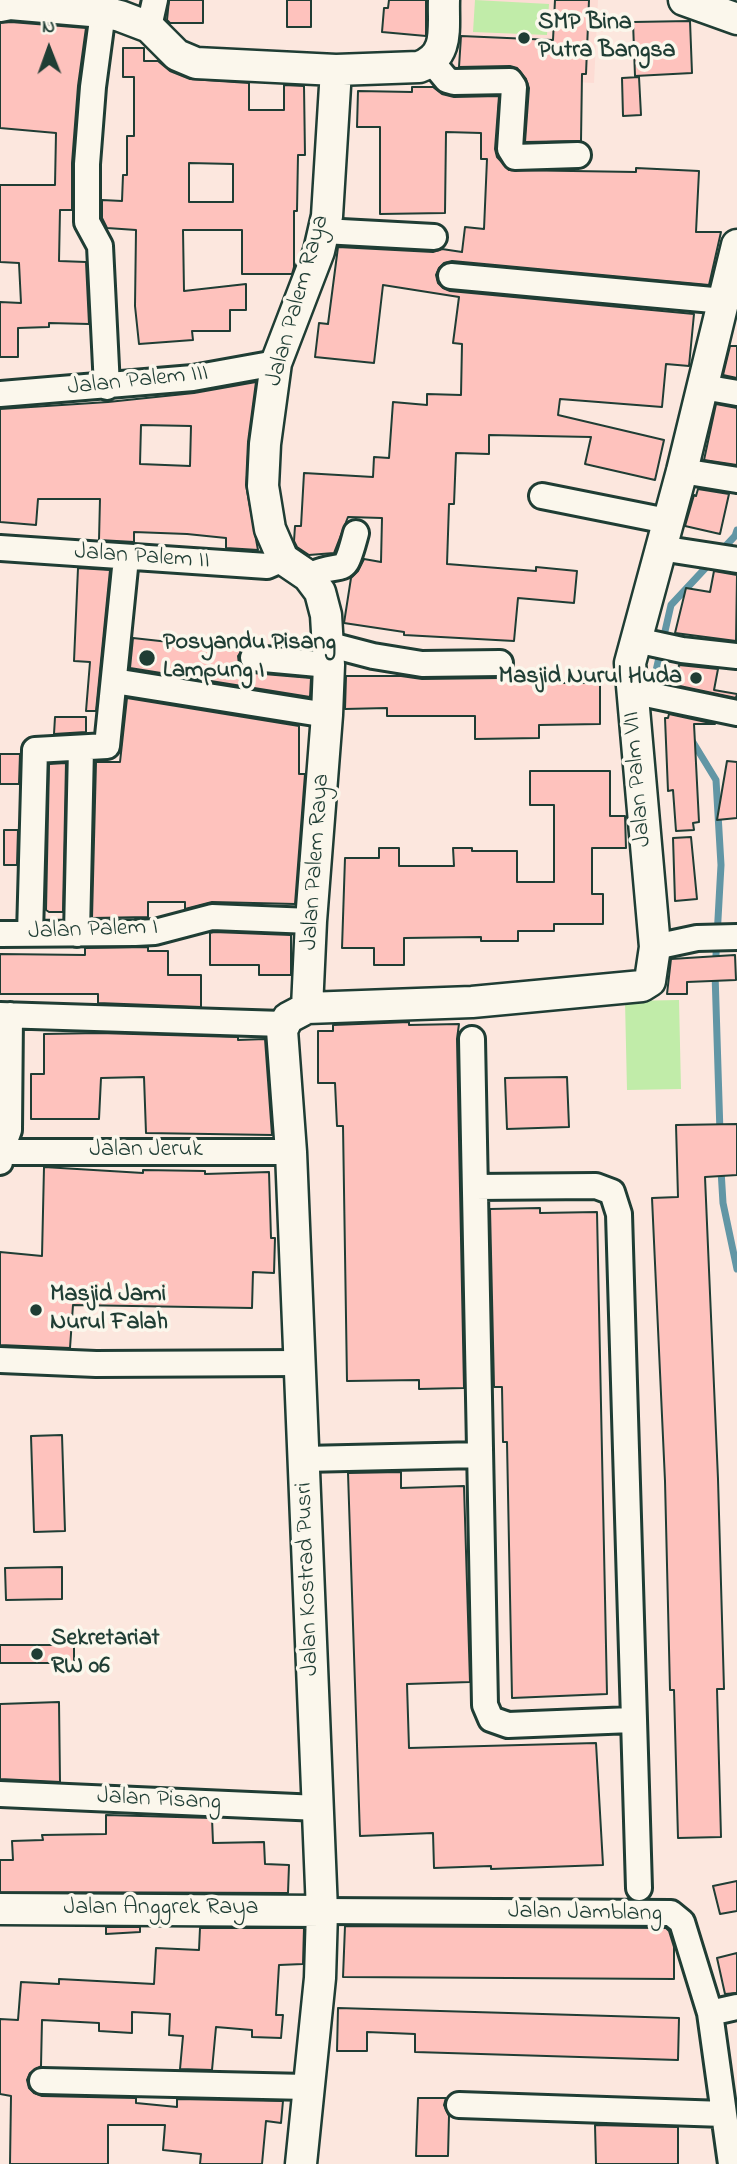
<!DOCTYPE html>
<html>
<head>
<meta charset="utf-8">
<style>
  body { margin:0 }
  #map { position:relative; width:737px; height:2164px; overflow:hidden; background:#fce7de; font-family:"Indie Flower",sans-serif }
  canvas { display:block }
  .north { position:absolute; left:14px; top:14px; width:70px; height:70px; -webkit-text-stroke:5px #fbf7ec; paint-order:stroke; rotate:359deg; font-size:19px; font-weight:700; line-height:28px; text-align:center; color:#1f3d34 }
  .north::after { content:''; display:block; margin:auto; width:24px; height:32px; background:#1f3d34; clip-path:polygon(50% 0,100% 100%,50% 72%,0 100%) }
</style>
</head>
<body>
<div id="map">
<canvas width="737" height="2164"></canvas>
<div class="north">N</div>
</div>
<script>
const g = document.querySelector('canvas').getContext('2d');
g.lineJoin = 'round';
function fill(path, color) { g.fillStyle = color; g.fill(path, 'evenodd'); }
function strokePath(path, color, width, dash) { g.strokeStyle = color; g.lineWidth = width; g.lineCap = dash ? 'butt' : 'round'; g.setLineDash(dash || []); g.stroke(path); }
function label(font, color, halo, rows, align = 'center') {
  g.font = font + ' "Indie Flower",sans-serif'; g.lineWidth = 7; g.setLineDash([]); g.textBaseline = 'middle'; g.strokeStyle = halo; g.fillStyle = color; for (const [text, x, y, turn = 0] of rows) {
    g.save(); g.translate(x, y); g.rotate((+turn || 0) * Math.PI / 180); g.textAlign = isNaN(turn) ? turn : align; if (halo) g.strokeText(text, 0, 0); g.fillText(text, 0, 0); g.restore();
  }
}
const built = new Path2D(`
  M454,0H598L594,83L450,76Z`);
const green = new Path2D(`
  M475,0L549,4L547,35L473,32Z
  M679,1000L681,1089L627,1090L625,1001Z`);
const stream = new Path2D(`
  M720,552L735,536L737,530
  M664,693L655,675L671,605L712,561
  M691,739L716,780L721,865L715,973L720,1133
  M721,1170L723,1203L737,1269`);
const building = new Path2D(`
  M169,0H203V23H170L167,20Z
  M287,0H311V27H287Z
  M389,0H426V36L382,32L384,8H388Z
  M555,0H589L586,74H582L581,141L525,142L529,88L526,79L517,68L510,66L459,67L461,36L553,40Z
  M690,21L692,73L635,76L633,22Z
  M11,22L86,28L78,86L72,163V210H60L59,261L86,262L89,324L49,323V327L18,328V357H0V302L21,303L19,263L0,262V185H55L56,133L0,128V23Z
  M123,48H144V61H158L170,71L190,79L249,83V110H284V85L304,86L305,155H298L297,211H294V267L292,274H242V230H183L184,291L246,284V310H230V331H192L193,340L139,344L135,306L136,230L107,228L102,218V200L122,201L123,175H127V136H134V77H123ZM189,163L233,164V202H189Z
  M639,77L641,115L623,116L622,78Z
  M412,87H433L442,94L454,97L499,96L495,149L497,157L509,170L636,172V168L699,171L696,232H721L709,285L452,261L444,263L439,268L436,275L438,283L443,288L450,291L694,314L689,366L666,364L662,407L560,399L558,415L664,440L655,480L585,464L591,437L489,435V454L456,453L454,504H449L447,564L536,571V567L577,571L574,603L518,598L514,641L404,635V632L344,623L351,578L358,571L364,559L381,562L382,518L348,517L334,553L309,555L297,547L294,541L295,526H301L304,473L373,477L374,457L389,458L393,402L427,405V394L461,395L462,344L453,343L459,297L383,285L374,363L315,357L319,323L328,324L338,247L433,252L442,249L462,252L465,227L484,229L487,159H481V133L446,132L445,213L380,214V127H357L358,91L412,92Z
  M730,346H737V378L723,375Z
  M256,382L248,442L246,485L258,550L226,548V538L187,534L134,532V542L99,540L100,499H38L36,525L0,522V409L108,402L194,393ZM141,425L191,426L190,466L140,464Z
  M716,404L737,408V465L704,460Z
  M698,489L729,494L720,534L685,526L694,495L696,496Z
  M78,568L110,570L96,711H86L90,662L74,661Z
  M714,571L737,575L736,641L675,633L686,588L710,592Z
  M179,636L247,644L238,656L239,664L244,670L252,673L311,678L310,697L130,668L133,638L178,643Z
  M679,665L718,669L714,690L737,694L736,698L675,685Z
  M539,673V683H600V724L539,725V738L475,739V716H387V708L345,709L346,676H401L422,679L500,678L510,674Z
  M127,698L299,726V774H305L295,904L212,902L185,909V902H148V917L92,918L96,762H120Z
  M669,714L715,724H694L699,822L693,823L694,830L676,831L673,790L668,791L665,718H668Z
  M55,717H86V732L54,734Z
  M0,754H20L19,784H0Z
  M727,761L737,762V818L717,820Z
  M66,763L63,912H49L46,910L49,764Z
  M530,771H610V816H625L626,848H592V894H603V924H554V931H518V941H481V937L404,938V965H374V948H342L345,858H379V848H399V866H454L453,848H472V851H517V882H554V805H530Z
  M4,830H18L17,865H4Z
  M691,837L697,899L675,901L673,838Z
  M214,932L291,935V975H259V965H210V933Z
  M148,947V951H168V975H201V1007L98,1003V994H0V954L85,955V948Z
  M735,955L736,980L687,982V994H667L671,959Z
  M409,1022V1025L459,1024L457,1039L464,1388L419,1389V1380L347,1381L343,1126H337L335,1083H318V1031H333V1025Z
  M99,1033L238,1037V1040L265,1039L272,1135L146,1133L144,1077L101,1078L99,1119H31V1074H44V1034Z
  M567,1077L569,1127L507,1129L505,1078Z
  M737,1124V1175L705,1177L718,1479L724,1689H717L721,1837L678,1838L674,1690H670L665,1481L652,1198L678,1197L676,1125Z
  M44,1167L143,1173V1170L205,1171V1174L269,1172L271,1238H275L274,1273L253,1272L252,1308L73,1305L70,1348L0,1345V1252L42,1256Z
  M540,1208V1213L597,1212L607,1694L512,1698L507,1442H503L502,1387H494L490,1209Z
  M62,1435L65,1531L34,1532L31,1436Z
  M401,1472V1488L464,1486L470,1682L407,1684L409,1748L596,1743L603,1865L491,1869V1866L434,1868L433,1833L360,1836L348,1473Z
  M62,1567V1599L6,1600L5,1568Z
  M0,1645H74V1663H0Z
  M59,1702L60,1782L0,1779V1704Z
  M106,1815L212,1818L213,1843L264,1842L265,1864L289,1865L288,1893L0,1892V1860H13L12,1841L43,1840L42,1835L106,1834Z
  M737,1881V1911L720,1914L713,1886Z
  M345,1926L666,1928L669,1931L674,1947V1979L343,1977Z
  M106,1927H140V1932L106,1934Z
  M200,1928H304L303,1964L279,1965L276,2015H283L281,2038L252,2037V2030L216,2027L212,2070L180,2069L183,2036L169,2035L170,2014L132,2012V2033L99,2031V2023L42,2020L41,2066L30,2073L27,2080L29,2088L34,2093L42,2096L136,2098V2103L177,2107V2099L283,2101L281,2123L266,2121L262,2164H200L201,2154L163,2150L165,2125H108V2164H10L11,2096L0,2094V2019L18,2020L21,1982L59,1984V1979L154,1984L156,1948L199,1950Z
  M737,1953V1993L725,1994L717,1958Z
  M338,2008L679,2018L678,2060L415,2052V2034L367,2032V2051H337Z
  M418,2098H446L444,2105L449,2116L448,2156H416Z
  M595,2125L678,2127V2164H596Z`);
const minor = new Path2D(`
  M103,12L93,87L87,164V222L100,246L107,387
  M149,27L155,0
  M432,62L447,80L454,82L510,81L514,87L510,149L515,157L578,155
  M323,231L434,237
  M451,276L724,301
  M703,387L737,393
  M0,394L193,378L276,363
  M682,471L737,480
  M542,496L667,521
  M0,548L267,566L283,559
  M660,548L737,560
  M308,576C346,558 343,583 356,533
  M636,640L682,650L737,656
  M327,644L373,656L422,664L500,663
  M253,658L329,665
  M114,681L327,715
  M631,691L737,713
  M0,934L135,933L155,932L212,917L311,921
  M30,934L35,750L107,746L126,558
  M77,934L81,748
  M655,947L697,938L737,937
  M0,1015L283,1024
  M472,1039L485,1705L491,1719L508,1725L632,1720
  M0,1152H291
  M0,1162L1,1152L9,1130L10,1015
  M475,1187L596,1186L612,1192L619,1214L639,1888
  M0,1360L96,1364L299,1363
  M304,1459L480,1455
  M0,1794L319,1808
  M322,1911L671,1913L682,1922L710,2013L731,2164
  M710,2013L737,2007
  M42,2081L307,2087
  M459,2105L724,2114`);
const tertiary = new Path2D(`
  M684,0L737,19
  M0,6L10,4L103,12L120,16L149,27L177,55L196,63L336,70L419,67C450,56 443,28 444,0
  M307,1008L311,921L327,715L329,665L326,615L320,592L308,576L283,559L270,529L263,486L265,444L276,363L319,251L327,216L336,70
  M0,1909L322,1911
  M301,2164L320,1978L322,1911L291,1152L282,1030L288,1018L307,1008L472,1002L642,986L650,981L655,947L630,663L682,471L737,245`);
const markers = [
  [524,38,7,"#1f3d34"],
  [147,658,9,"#1f3d34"],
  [696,678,7,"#1f3d34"],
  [36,1310,7,"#1f3d34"],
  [37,1654,7,"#1f3d34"]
];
const poiNames = [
  ["SMP Bina",538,24],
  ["Putra Bangsa",538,52],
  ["Posyandu Pisang",163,644],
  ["Lampung I",163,672],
  ["Masjid Nurul Huda",682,678,"right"],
  ["Masjid Jami",50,1296],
  ["Nurul Falah",50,1324],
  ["Sekretariat",51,1640],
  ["RW 06",51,1668]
];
const streetNames = [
  ["Jalan Palem Raya",299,301,-74],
  ["Jalan Palem III",138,382,-6],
  ["Jalan Palem II",142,558,4],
  ["Jalan Palm VII",639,779,-95],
  ["Jalan Palem Raya",317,862,-86],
  ["Jalan Palem I",93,931,-2],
  ["Jalan Jeruk",146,1151],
  ["Jalan Kostrad Pusri",309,1579,-92],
  ["Jalan Pisang",159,1801,3],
  ["Jalan Anggrek Raya",161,1909],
  ["Jalan Jamblang",585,1914,1]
];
fill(built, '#fddcd4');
fill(green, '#c1eca9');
strokePath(stream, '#6296a5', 7);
fill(building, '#fec2bd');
strokePath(building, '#1f3d34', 2);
strokePath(minor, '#1f3d34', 30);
strokePath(tertiary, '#1f3d34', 35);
strokePath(minor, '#fbf7ec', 24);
strokePath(tertiary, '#fbf7ec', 30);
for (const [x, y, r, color] of markers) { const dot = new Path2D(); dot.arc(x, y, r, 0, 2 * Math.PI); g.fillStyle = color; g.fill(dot); strokePath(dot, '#fbf7ec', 2.5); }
label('bold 24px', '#1f3d34', '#fbf7ec', poiNames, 'left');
label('24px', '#1f3d34', '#fbf7ec', streetNames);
</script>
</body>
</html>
